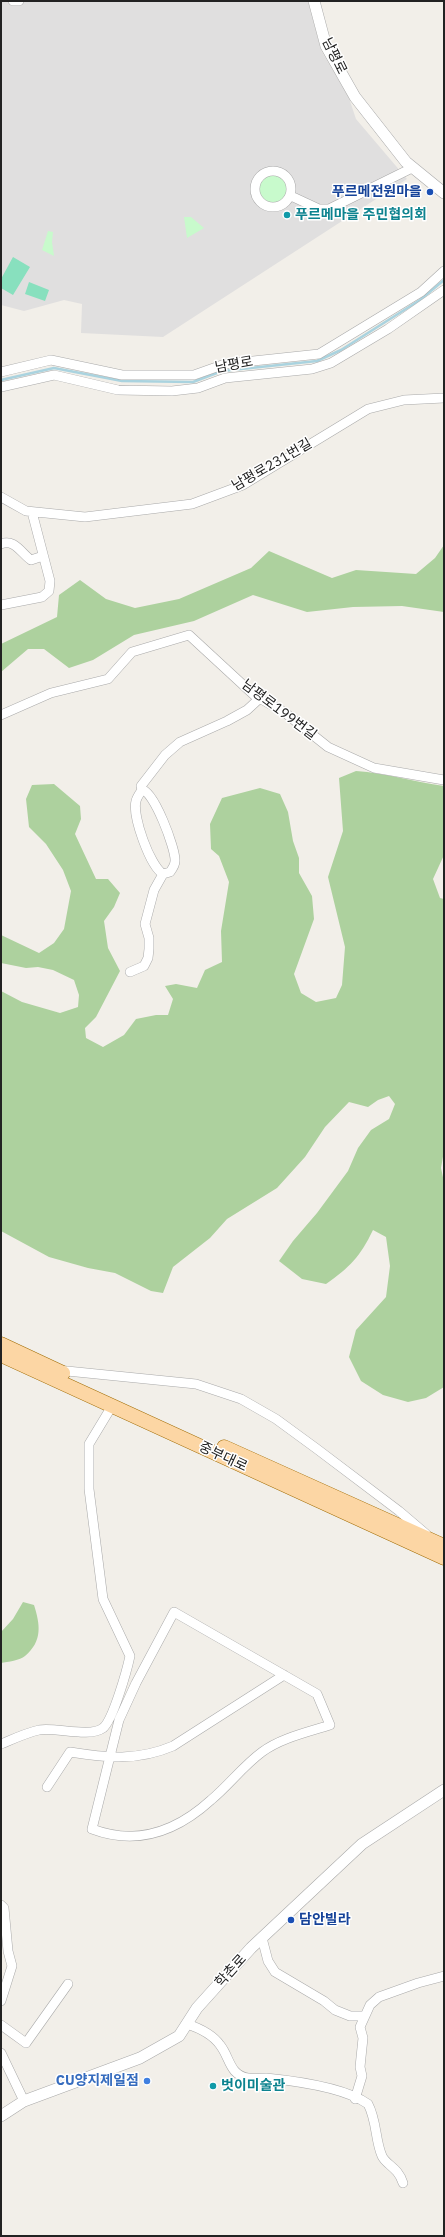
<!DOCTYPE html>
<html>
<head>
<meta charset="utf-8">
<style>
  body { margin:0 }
  #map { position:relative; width:445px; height:2237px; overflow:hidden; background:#f2efe9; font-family:"IBM Plex Sans",sans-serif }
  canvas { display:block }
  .frame { position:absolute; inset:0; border:2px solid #222; pointer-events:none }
</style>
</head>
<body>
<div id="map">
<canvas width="445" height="2237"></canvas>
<div class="frame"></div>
</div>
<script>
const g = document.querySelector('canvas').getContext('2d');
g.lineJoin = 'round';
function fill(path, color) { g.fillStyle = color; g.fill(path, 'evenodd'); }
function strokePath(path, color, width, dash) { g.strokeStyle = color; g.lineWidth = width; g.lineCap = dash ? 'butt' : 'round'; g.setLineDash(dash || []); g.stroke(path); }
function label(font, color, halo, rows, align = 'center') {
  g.font = font + ' "IBM Plex Sans","Noto Sans KR",sans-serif'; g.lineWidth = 3; g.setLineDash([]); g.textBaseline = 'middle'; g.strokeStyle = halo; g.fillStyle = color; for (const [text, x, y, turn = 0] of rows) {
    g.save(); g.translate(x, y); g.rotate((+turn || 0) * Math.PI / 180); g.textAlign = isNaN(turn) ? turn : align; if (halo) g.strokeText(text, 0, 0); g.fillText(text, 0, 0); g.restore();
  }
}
const residential = new Path2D(`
  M1,1H308L321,50L349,98L356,119L407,179L163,337L81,333L82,304L64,300L24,311L1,305Z`);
const forest = new Path2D(`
  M444,545V612L402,606L353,607L307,612L253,595L194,621L134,635L93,660L69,668L44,649H28L1,672V644L57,617L59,595L80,580L106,599L135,608L179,599L251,568L269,551L332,578L356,570L416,574L435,558Z
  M356,771C386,773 414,782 444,786V855L433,879L440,898L444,899V1151L441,1168L444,1182V1387L426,1398L408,1402L383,1395L361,1381L349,1357L356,1330L386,1297L390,1266L386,1237L373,1230C360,1257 350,1267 326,1284L302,1279L279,1261L293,1241L317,1213L348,1171L358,1148L371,1130L389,1119L395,1104L389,1096L378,1100L368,1107L349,1102L325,1127L305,1157L277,1188L227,1219L210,1238L173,1267L163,1293L151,1291L115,1273L88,1268L49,1257L1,1231V991L22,1002L60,1013L78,1007L79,995L74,980L53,970L38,967L26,968L1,963V935L39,953L54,943L64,929L71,891L63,870L46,844L29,827L26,799L32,785L54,784L80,806L81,819L75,834L96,879H108L120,893L114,907L104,921L108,948L120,971L96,1017L85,1028L86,1038L103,1047L124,1035L136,1019L156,1015H168L173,999L165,986L176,984L197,988L205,970L222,962L221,931L229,882L219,856L211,849L210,824L222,798L260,788L280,794L288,812L293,841L299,858V873L312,896L314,919L294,974L301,993L316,1002L336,998L342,985L345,947L328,877L343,831L339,778Z
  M23,1602L34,1605C40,1624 43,1641 25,1656C20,1660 8,1662 1,1663V1632L13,1619Z`);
const park = new Path2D(`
  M259 189a14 14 0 1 1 28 0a14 14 0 1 1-28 0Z
  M184,217H191L204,228L187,238Z
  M48,231L53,232L52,242L54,256L42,250Z`);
const pitch = new Path2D(`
  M13,257L30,267L13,295L1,288V279Z
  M29,282L49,290L45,301L25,294Z`);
const stream = new Path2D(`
  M1,380L54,368L122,381L193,382L222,371L317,361L341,350L420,300L444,280`);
const minor = new Path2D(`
  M13,1H19
  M255 189a18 18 0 1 1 36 0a18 18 0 1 1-36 0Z
  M291,196L319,209H329L412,168
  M1,372L51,360L122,375H194L225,364L319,354L421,292L444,271
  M1,387L54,375L118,390L172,391L198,388L225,378L312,369L331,363L388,329L444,290
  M1,497L26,511L85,517L192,504L243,485L368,409L404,400L444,398
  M1,544C14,538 22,554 31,560L43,556
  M1,605L42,597L49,591L50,581L32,512
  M1,715L51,693L108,679L132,652L189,635L254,695L284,712L328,747L374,768L444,780
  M142,790C153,789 176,849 175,861C175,865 173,868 170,872L163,874C150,866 132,816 136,801C137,797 140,793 142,790L141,786L165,755L180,742L227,721L247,710L260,698
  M130,972L144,966L148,958L149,949V938L145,924L154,890L163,874
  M57,1370L196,1384L241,1399L276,1419L317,1449L399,1511L426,1534
  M174,1612L317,1694L330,1725C308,1732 281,1738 262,1752C243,1766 229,1785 211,1800C177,1831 137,1846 92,1829L119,1720L136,1683Z
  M1,1744C13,1739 26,1733 39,1730C56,1727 89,1738 103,1728C113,1720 127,1670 130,1656L103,1599L89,1489V1444L112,1406
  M47,1787L70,1752C107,1758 138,1761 173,1746L284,1675
  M1,1905L4,1908L8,1951L12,1966L1,2001
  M262,1938L268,1961L275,1972L324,2001L335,2010L350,2016H364
  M187,2024C199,2028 213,2035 220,2045C230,2057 229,2075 248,2078C253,2079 260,2078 266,2078C296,2081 344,2087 368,2104C377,2121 375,2140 382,2156C386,2165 398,2167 403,2183
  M1,2025L26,2043L68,1984
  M1,2053L24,2101
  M355,2099L362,2076L360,2067L363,2038L360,2027L370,2005L379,1997L418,1983L444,1976`);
const tertiary = new Path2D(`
  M314,1L326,46L355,97L406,162L444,193
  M1,2116L24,2101L140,2058L179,2036L197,2008L251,1948L362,1844L444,1790`);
const primary = new Path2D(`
  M1,1344L63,1373
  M1,1355L444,1558
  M224,1447L444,1546`);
const markers = [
  [430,192,4,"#1a4fb4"],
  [287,215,4,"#0f9aa8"],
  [291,1920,4,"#1a4fb4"],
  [147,2081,4,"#3f7fe0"],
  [213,2086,4,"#0f9aa8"]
];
const streetNames = [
  ["남평로",334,56,64],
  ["남평로",234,365,-10],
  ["남평로231번길",272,465,-30],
  ["남평로199번길",279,710,37],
  ["중부대로",223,1457,25],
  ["학촌로",231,1971,-48]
];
const transitNames = [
  ["푸르메전원마을",422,192],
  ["담안빌라",299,1920,"left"]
];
const cultureNames = [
  ["푸르메마을 주민협의회",295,215],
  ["벗이미술관",221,2086]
];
const shopNames = [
  ["CU양지제일점",139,2081]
];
fill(residential, '#e0dfdf');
fill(forest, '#add19e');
fill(park, '#c8facc');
fill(pitch, '#88e0be');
strokePath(stream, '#aad3df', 2.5);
strokePath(minor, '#a9a9a9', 10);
strokePath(tertiary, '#a9a9a9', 12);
strokePath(primary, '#a06b00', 15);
strokePath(minor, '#fff', 9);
strokePath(tertiary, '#fff', 11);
strokePath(primary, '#fcd6a4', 14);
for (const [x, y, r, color] of markers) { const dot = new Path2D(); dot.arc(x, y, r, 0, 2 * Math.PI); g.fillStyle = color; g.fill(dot); strokePath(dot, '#fff', 1.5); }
label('14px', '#222', '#fff', streetNames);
label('bold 14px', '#164399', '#fff', transitNames, 'right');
label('bold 14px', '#0d838f', '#fff', cultureNames, 'left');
label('bold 14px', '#366cbe', '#fff', shopNames, 'right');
</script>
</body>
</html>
